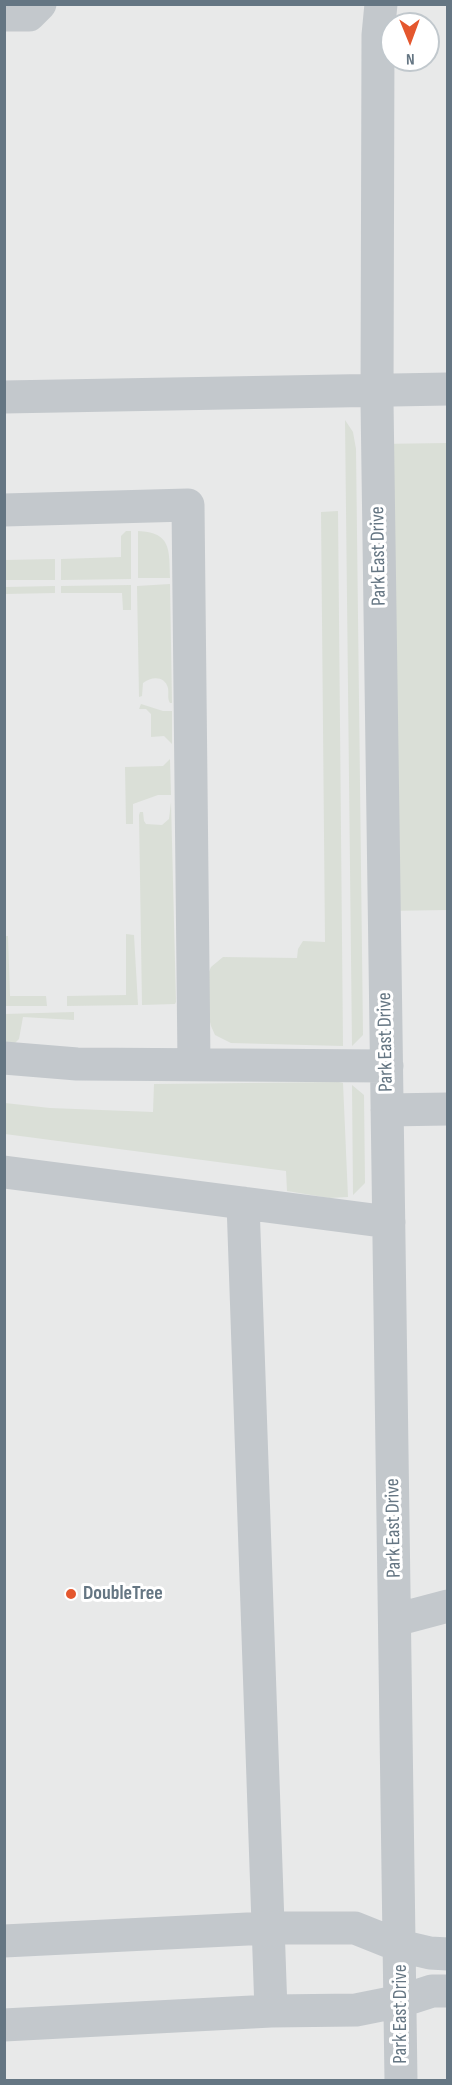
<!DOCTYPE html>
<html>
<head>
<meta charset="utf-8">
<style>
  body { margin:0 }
  #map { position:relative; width:452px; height:2085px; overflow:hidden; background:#fafaf8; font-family:"Sofia Sans Condensed",sans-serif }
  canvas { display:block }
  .frame { position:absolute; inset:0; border:6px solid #657683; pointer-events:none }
  .north { position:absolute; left:380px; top:12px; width:60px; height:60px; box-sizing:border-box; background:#fff; border:2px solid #c1c8cd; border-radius:50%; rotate:179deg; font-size:16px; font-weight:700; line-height:24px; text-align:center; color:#657683 }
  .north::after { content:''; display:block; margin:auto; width:21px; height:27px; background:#e4572e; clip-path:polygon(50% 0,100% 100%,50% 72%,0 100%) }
</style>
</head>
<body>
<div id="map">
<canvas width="452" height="2085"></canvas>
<div class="frame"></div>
<div class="north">N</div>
</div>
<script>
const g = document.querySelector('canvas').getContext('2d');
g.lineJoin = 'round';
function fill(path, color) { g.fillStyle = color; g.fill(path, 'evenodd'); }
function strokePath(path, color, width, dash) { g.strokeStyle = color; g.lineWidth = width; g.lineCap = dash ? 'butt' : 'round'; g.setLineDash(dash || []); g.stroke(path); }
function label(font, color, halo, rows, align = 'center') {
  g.font = font + ' "Sofia Sans Condensed",sans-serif'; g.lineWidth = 6; g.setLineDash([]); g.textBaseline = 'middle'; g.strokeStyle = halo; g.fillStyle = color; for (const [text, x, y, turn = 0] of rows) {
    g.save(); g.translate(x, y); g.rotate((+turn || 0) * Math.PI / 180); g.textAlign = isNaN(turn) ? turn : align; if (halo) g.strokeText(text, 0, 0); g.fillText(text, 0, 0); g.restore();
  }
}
const built = new Path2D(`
  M5,5H447V2080H5ZM392,24H428V60H392Z`);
const green = new Path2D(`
  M345,420L353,432L356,449L363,1035L352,1046Z
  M447,443V910L385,911L377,444Z
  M338,511L343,1046L231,1043L215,1035L211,1026L209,1018L208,974L211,967L223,957L297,958L298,949L303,941L325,942L321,512Z
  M126,531H131V579L61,580V559L121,557V536Z
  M138,531C172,532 169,551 170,578H138Z
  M55,559V580H5V560Z
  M170,584L172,703H170C167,698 169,694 168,688C165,676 152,676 143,683L142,696L139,697L137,586Z
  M131,585V610H123L122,593H61V586Z
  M55,586V593L5,594V587Z
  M141,704L163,711H172V744L164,736L151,737V714L146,709H139Z
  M170,759L171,795H158L133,804V824H126L125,767L163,766Z
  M171,802L176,1002L175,1004L142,1005L139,815L140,812H143L144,821L146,824L162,825L169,819Z
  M126,934L134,935L138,1005L67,1006V996L126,995Z
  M4,936H8L10,996H46L47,1006H5Z
  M74,1012V1020L23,1017L19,1039L15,1043H5V1014Z
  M339,1082L343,1083L348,1197L329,1198L287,1191L286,1171L5,1134V1103L50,1108L153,1112L154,1084Z
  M352,1085L364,1095L365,1183L353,1195Z`);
const minor = new Path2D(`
  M381,4L378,35L377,401L401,2080
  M4,15H29L40,4
  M4,397L448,389
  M4,510L188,505L194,1063
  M4,1058L77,1064L387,1066
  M387,1110L448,1109
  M4,1172L389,1222
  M243,1203L271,2011
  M395,1620L448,1606
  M4,1941L268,1928H355L400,1946L430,1953L448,1954
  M4,2025L271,2011L356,2010L401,2001L432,1991H448`);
const markers = [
  [71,1594,6,"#e4572e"]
];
const streetNames = [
  ["Park East Drive",379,556,-91],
  ["Park East Drive",386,1042,-91],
  ["Park East Drive",394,1528,-91],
  ["Park East Drive",401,2014,-90]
];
const poiNames = [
  ["DoubleTree",83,1594]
];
fill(built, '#e8e9e9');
fill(green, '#dadfd7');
strokePath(minor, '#c3c8cc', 33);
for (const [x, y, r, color] of markers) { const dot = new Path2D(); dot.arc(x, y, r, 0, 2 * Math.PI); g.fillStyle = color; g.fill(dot); strokePath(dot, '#fff', 2); }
label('20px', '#657683', '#fff', streetNames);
label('bold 20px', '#657683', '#fff', poiNames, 'left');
</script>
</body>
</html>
